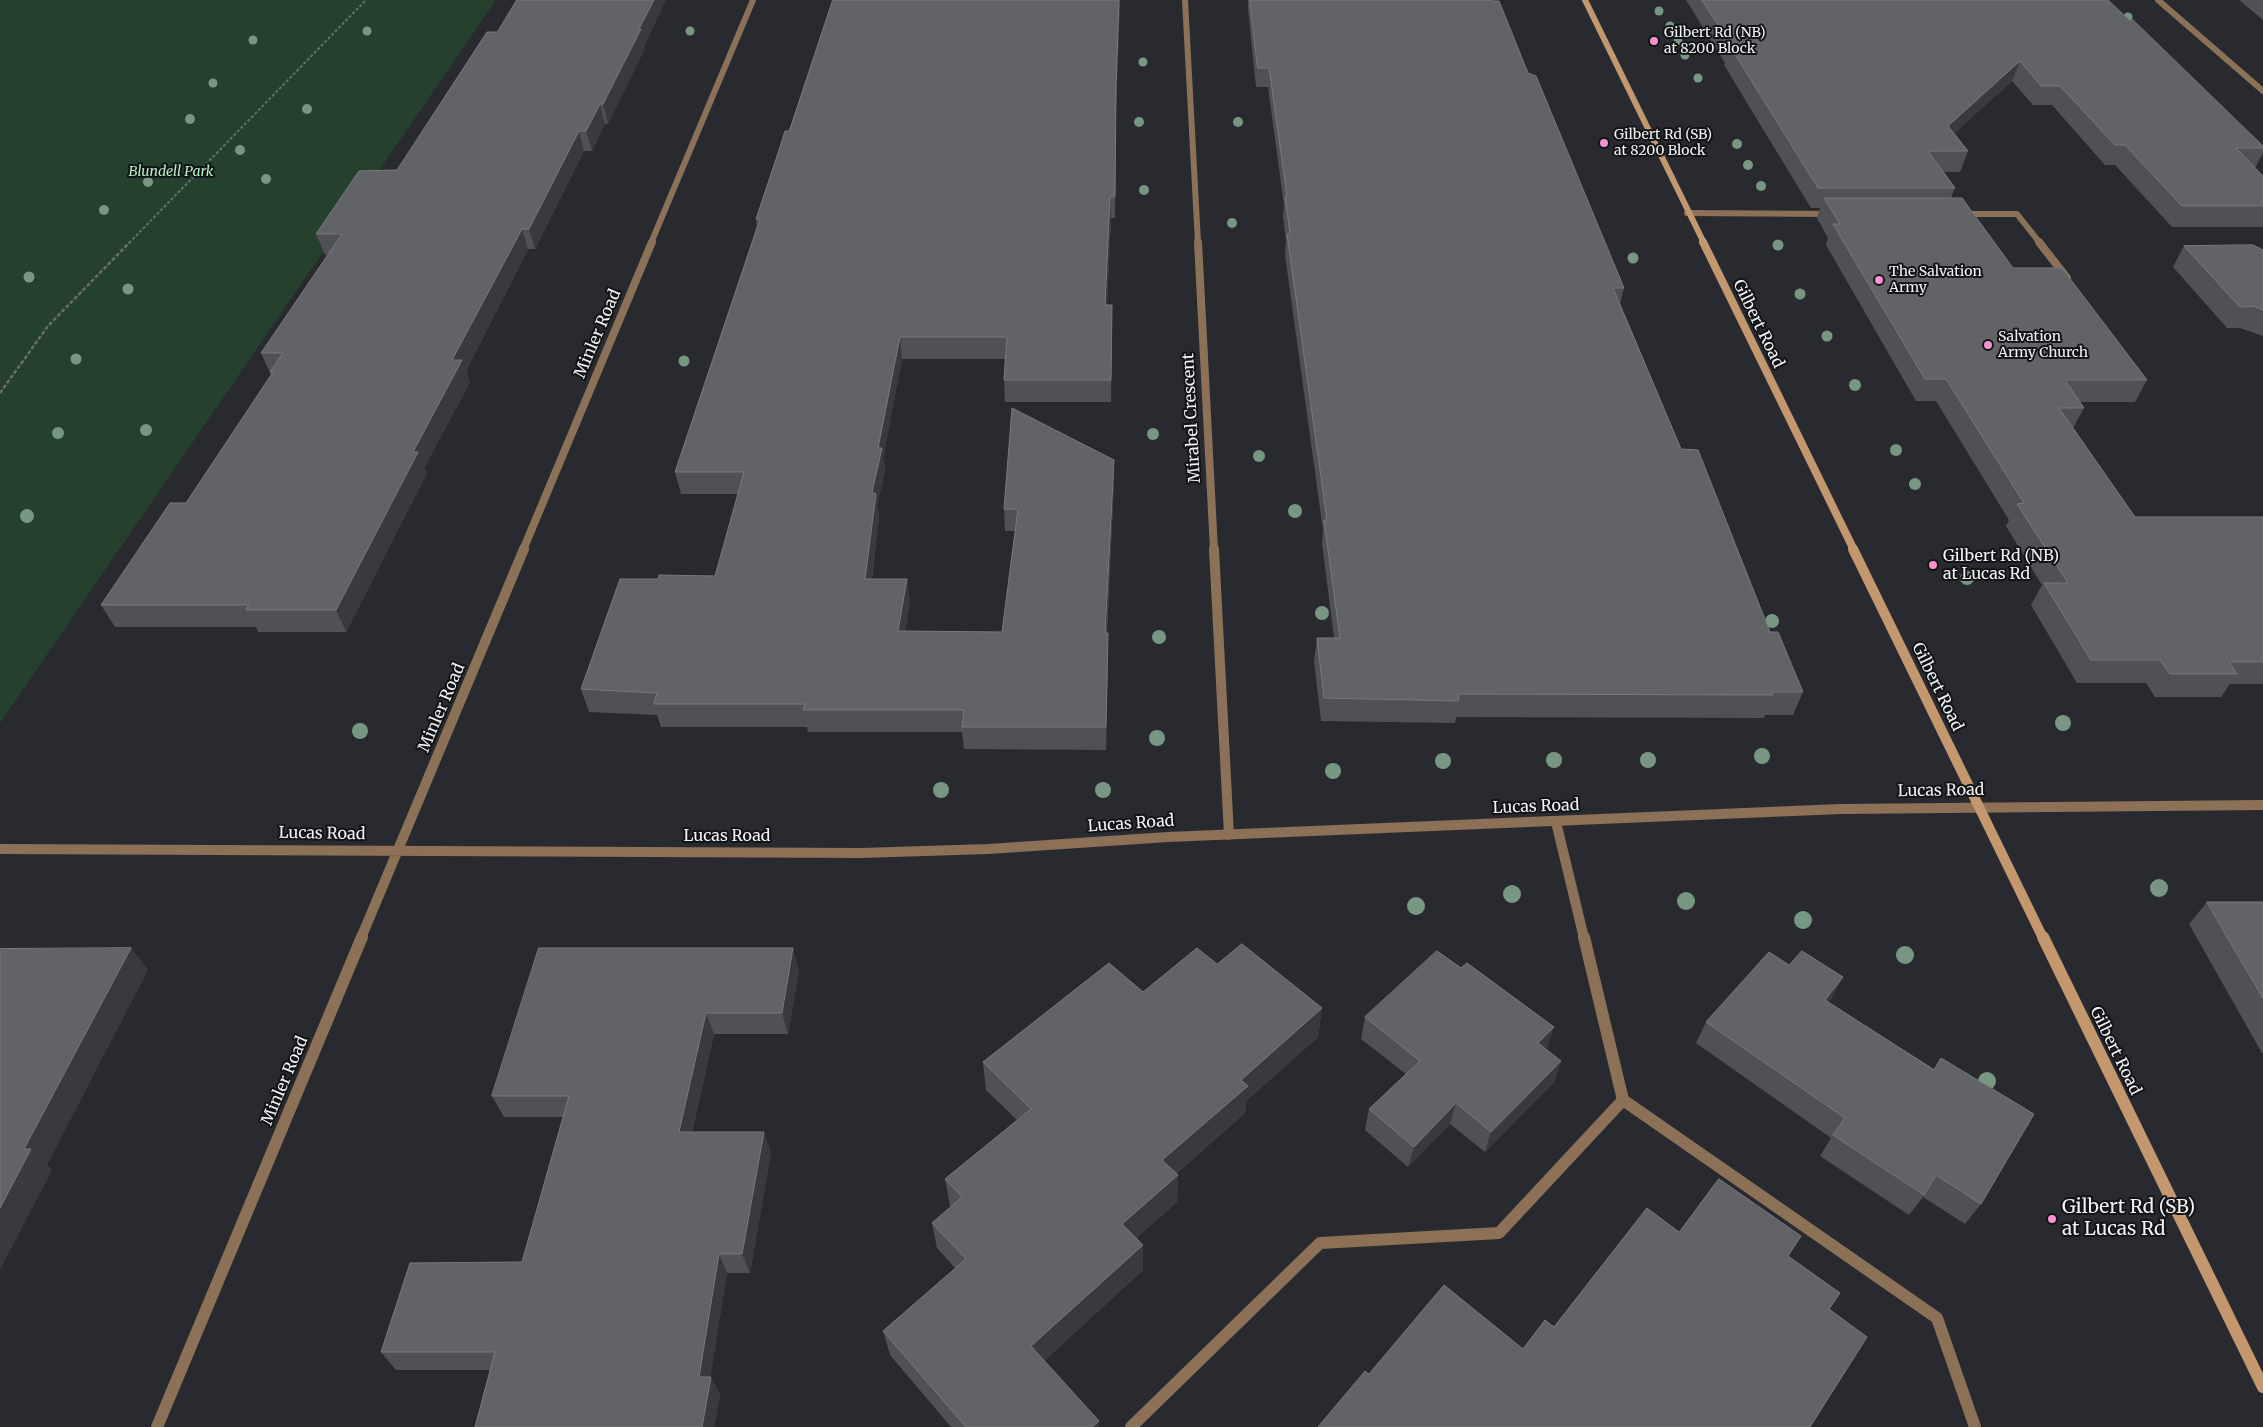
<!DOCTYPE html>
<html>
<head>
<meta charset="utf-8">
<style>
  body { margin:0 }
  canvas { display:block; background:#292a2f }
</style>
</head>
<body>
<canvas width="2263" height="1427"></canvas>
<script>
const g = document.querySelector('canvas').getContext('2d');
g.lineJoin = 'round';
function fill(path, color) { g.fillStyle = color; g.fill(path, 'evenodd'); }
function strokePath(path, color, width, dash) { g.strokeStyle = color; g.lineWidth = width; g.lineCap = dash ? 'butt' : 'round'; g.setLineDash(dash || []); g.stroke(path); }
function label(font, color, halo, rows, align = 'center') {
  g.font = font + ' Merriweather,serif'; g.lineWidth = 4; g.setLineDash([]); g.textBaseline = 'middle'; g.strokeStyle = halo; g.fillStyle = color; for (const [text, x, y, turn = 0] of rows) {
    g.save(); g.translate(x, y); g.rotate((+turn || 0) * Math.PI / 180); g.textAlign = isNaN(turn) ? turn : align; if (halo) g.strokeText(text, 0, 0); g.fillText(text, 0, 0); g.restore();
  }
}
const green = new Path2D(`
  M0,0H496L0,723Z`);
const pathFar1 = new Path2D(`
  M129,243L366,0`);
const path = new Path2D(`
  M0,393L48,326L130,242`);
const laneFar3 = new Path2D(`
  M1687,213L1831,214
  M1961,214H2017L2040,243`);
const laneFar2 = new Path2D(`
  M2039,242L2067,278`);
const laneFar1 = new Path2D(`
  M1556,822L1584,938`);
const lane = new Path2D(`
  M1623,1100L1937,1318L1975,1427
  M1131,1427L1320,1243L1499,1233L1623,1100L1584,937`);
const streetFar3 = new Path2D(`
  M1185,0L1198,243
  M2158,0L2263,91
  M651,243L753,0`);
const streetFar2 = new Path2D(`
  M1198,242L1214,550
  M523,550L652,242`);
const streetFar1 = new Path2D(`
  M1214,549L1229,835
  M0,849L862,853L988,849L1168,837L1841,809L2263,805
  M361,938L524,549`);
const street = new Path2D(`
  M157,1427L362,937`);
const secondaryFar3 = new Path2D(`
  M1585,0L1704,243`);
const secondaryFar2 = new Path2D(`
  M1703,242L1854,550`);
const secondaryFar1 = new Path2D(`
  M1853,549L2043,938`);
const secondary = new Path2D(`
  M2043,937L2263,1387`);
const trees = [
  [1659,11,4.5],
  [2128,17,4.5],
  [1670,26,4.5],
  [367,31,4.5],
  [690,31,4.5],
  [253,40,4.5],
  [1678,41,4.5],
  [1685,55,4.5],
  [1143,62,4.5],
  [1698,78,4.5],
  [213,83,4.5],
  [307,109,5],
  [190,119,5],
  [1139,122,5],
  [1238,122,5],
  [1737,144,5],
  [240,150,5],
  [1748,165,5],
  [266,179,5],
  [148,182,5],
  [1761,186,5],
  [1144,190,5],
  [104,210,5],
  [1232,223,5],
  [1778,245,5.5],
  [1633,258,5.5],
  [29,277,5.5],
  [128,289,5.5],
  [1800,294,5.5],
  [1827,336,5.5],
  [76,359,5.5],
  [684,361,5.5],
  [1855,385,6],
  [146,430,6],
  [58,433,6],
  [1153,434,6],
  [1896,450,6],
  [1259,456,6],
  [1915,484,6],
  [1295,511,7],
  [27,516,7],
  [1967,578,7],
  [1322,613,7],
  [1772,621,7],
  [1159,637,7],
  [2063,723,8],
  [360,731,8],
  [1157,738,8],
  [1762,756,8],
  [1554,760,8],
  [1648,760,8],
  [1443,761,8],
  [1333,771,8],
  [941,790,8],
  [1103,790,8],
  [2159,888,9],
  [1512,894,9],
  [1686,901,9],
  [1416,906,9],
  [1803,920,9],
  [1905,955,9],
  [1987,1081,9]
];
const wall = new Path2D(`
  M833,0H1120L1116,107L1115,218H1111L1107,305H1112L1111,402H1005L1004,380L1005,359H902L883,458L885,470L877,505L879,516L872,579L910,601L905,631L1002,632L1015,531H1005L1004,509L1114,482L1107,633L1108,655L1106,750L964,749L962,732H808L807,727H661L657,715L589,712L581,689L658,579L715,576L738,494H681L675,472L757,227L756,219L789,131Z
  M1248,0H1493L1528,73L1624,288L1620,304L1681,449L1770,632L1803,692L1793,715H1765L1764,718L1456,717L1455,723L1321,721L1314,661L1317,638H1334L1322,543L1323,530L1285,255L1286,241L1283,217L1284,205L1268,87H1256L1248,9Z
  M1686,0H2108L2263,146V153L2255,168L2263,176V227H2172L2115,165H2105L2052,105H2033L2012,81L1954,133L1968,151L1960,172H1943L1955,188L1951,198L2013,268L2147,380L2135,402H2080L2084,408L2073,428L2135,517H2263V684H2230L2221,697H2155L2146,683H2077L2031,605L2042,585L2006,526L2009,520L1936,401H1916L1826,245L1828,238L1817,218L1820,208H1811L1724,65L1725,63Z
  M2239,0H2263V20Z
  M645,45V48L608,124H605L592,151H584L535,249H528L466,371L470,382L424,468L427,473L346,632H258L256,627H115L101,605L186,503L271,375L261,353L328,255H325L316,234L397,170Z
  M2184,246L2263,250V336L2240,328H2227L2173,267Z
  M2207,902H2263V1053H2262L2189,924Z
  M1217,964L1322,1008L1318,1037L1246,1101L1245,1113L1176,1174L1178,1175L1177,1202L1136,1238L1143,1245V1270L1044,1361L1099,1421V1427H951L890,1355L883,1331L955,1268L937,1248L932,1223L951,1207L950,1206L945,1179L1017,1120L986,1090L983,1062L1143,992Z
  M1789,965L1843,977L1831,999L1828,1002L1934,1069L1941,1058L1981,1204L1965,1224L1923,1197L1909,1215L1820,1156L1831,1138L1696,1043L1706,1022Z
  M799,970L788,1034H714L692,1132L771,1152L750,1273H727L710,1377L720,1394L714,1427H475L490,1370H396L381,1352L522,1262L563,1117H504L492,1096Z
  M1365,1017L1546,1049L1561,1061L1554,1082L1485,1152L1450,1124L1408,1167L1365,1130L1369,1109L1406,1074L1361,1039Z`);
const shadedWall = new Path2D(`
  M654,0H666L645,45V48L608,124L603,104Z
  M1119,0H1120L1116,107L1115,218L1116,88Z
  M2020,61L2012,81L1941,146L1948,126Z
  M600,104L605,124L592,151L586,131Z
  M579,131L584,151L535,249L529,229Z
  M1110,197L1111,218L1106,327L1105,305Z
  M522,229L528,249L466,371L470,382L424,468L427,473L346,632L336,610L413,452L452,360Z
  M1112,305V327L1111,402V380Z
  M900,337L902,359L883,458L885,470L877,505L879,516L869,601L865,579L872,492L878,448Z
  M1114,460V482L1105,655V633Z
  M907,579L910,601L902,654L898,631Z
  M1108,633V655L1106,750V727Z
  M131,948L148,970L47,1165L52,1170L0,1270V1208L24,1149Z
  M793,948L799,970L788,1034L782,1013Z
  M1843,977L1831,999L1813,1021L1825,1000Z
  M1322,1008L1318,1037L1246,1101L1245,1113L1161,1187L1162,1160L1241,1080Z
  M706,1013L714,1034L687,1152L679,1132Z
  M1554,1027L1547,1049L1531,1065L1538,1043Z
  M1561,1061L1554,1082L1485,1152L1491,1132Z
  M1456,1103L1450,1124L1408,1167L1414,1147Z
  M764,1132L771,1152L750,1273L742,1254Z
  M1178,1175L1177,1202L1122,1250V1224Z
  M1143,1245V1270L1034,1370L1031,1346Z
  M719,1254L727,1273L708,1394L699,1377Z
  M711,1377L720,1394L714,1427H702Z
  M1099,1421V1427H1092Z`);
const building = new Path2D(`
  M517,0H654L639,29H641L603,104H600L586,131H579L529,229H522L452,360H462L413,452H418L336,610H246L249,605H101L170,503H186L273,372H270L283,353H261L342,234H316L359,171L397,170L487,32H497Z
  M833,0H1119L1116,88L1115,197H1110L1105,305H1112L1111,380H1004L1007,337H900L878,448H882L872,492L876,494L865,579H907L898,631L1002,632L1018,509H1004L1012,408L1114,460L1105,633H1108L1106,727H962L964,710H803L805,704H654L657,693L581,689L620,579H658L659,575L715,576L744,472H675L760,219H756L778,153L785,131H789Z
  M1250,0H1493V1H1499L1528,73L1536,76L1624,288H1613L1681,449L1698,450L1770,632H1778L1803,692H1772L1773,695L1458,694L1459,701L1324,698L1317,638H1340L1324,520H1327L1287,234H1290L1285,196H1287L1269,68H1258Z
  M1702,0H2108L2129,20H2133L2263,146V148H2236L2263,176V206H2182L2125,145H2115L2060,86H2041L2020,61L1948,126L1968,151H1928L1955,188H1818L1730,46H1732Z
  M1824,198H1962L2013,268H2062L2147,380H2065L2084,408H2059L2135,517H2263V662H2229L2237,674H2170L2160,660H2091L2044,583H2068L2017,504L2024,503L1946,379H1925L1833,224H1840Z
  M2253,245L2263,250V310L2253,306L2240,307L2184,246Z
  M2207,902H2263V998Z
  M1242,944L1322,1008L1241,1080L1248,1086L1162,1160L1178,1175L1122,1224L1143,1245L1031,1346L1099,1421L1092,1427H966L883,1331L966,1259L932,1223L962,1197L945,1179L1031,1109L983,1062L1109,963L1143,992L1197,948L1217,964Z
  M131,948L24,1149H31L0,1208V949Z
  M539,948H793L782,1013H706L679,1132H764L742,1254H719L699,1377H711L702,1427H475L495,1352H381L410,1263L522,1262L569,1096H492Z
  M1437,951L1461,968L1467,963L1554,1027L1538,1043L1561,1061L1491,1132L1456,1103L1414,1147L1369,1109L1420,1061L1365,1017Z
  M1802,951L1843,977L1825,1000L1934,1070L1941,1058L2034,1114L1981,1204L1936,1175L1924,1195L1833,1135L1845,1118L1706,1022L1769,952L1789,965Z
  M1719,1179L1801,1236L1788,1256L1840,1293L1829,1309L1867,1337L1810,1427H1318L1365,1371L1369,1374L1444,1285L1523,1349L1545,1320L1554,1327L1647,1208L1679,1232Z`);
const markers = [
  [1654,41,5,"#f790cd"],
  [1604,143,5,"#f790cd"],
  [1879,280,5,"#f790cd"],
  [1988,345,5,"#f790cd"],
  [1933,565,5,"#f790cd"],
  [2052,1219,5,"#f790cd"]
];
const farPoinames = [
  ["Gilbert Rd (NB)",1664,33],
  ["at 8200 Block",1664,49],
  ["Gilbert Rd (SB)",1614,135],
  ["at 8200 Block",1614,151],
  ["The Salvation",1889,272],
  ["Army",1889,288],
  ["Salvation",1998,337],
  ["Army Church",1998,353]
];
const farParknames = [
  ["Blundell Park",171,172]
];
const streetNames = [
  ["Gilbert Road",1758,324,64],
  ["Minler Road",598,334,-67],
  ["Mirabel Crescent",1192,418,-93],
  ["Gilbert Road",1937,687,64],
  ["Minler Road",442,708,-67],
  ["Lucas Road",1941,791,-1],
  ["Lucas Road",1536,807,-2],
  ["Lucas Road",1131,824,-4],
  ["Lucas Road",322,834,1],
  ["Lucas Road",727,836],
  ["Gilbert Road",2115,1051,64],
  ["Minler Road",285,1081,-67]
];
const poiNames = [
  ["Gilbert Rd (NB)",1943,556],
  ["at Lucas Rd",1943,574]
];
const nearPoinames = [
  ["Gilbert Rd (SB)",2062,1208],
  ["at Lucas Rd",2062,1230]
];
fill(green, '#25402c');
strokePath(pathFar1, '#6b6c71', 2, [3, 2]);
strokePath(path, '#6b6c71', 2.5, [4, 2]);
strokePath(laneFar3, '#8c7157', 6);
strokePath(laneFar2, '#8c7157', 8);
strokePath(laneFar1, '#8c7157', 10);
strokePath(lane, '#8c7157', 12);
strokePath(streetFar3, '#8c7157', 6);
strokePath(streetFar2, '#8c7157', 8);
strokePath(streetFar1, '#8c7157', 10);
strokePath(street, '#8c7157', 12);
strokePath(secondaryFar3, '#c3986e', 6);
strokePath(secondaryFar2, '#c3986e', 8);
strokePath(secondaryFar1, '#c3986e', 10);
strokePath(secondary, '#c3986e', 12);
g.fillStyle = '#789782';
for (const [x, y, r] of trees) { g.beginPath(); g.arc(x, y, r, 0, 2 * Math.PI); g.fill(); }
fill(wall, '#4f5156');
fill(shadedWall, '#393a3f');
fill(building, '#616367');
strokePath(building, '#78797e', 1);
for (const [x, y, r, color] of markers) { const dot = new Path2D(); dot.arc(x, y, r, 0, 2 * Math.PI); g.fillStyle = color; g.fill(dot); strokePath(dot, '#121315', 2); }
label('14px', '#f2f3f6', '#121315', farPoinames, 'left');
label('italic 14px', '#b8f1c6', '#121315', farParknames);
label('16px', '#f2f3f6', '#121315', streetNames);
label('16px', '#f2f3f6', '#121315', poiNames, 'left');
label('19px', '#f2f3f6', '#121315', nearPoinames, 'left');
</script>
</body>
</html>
